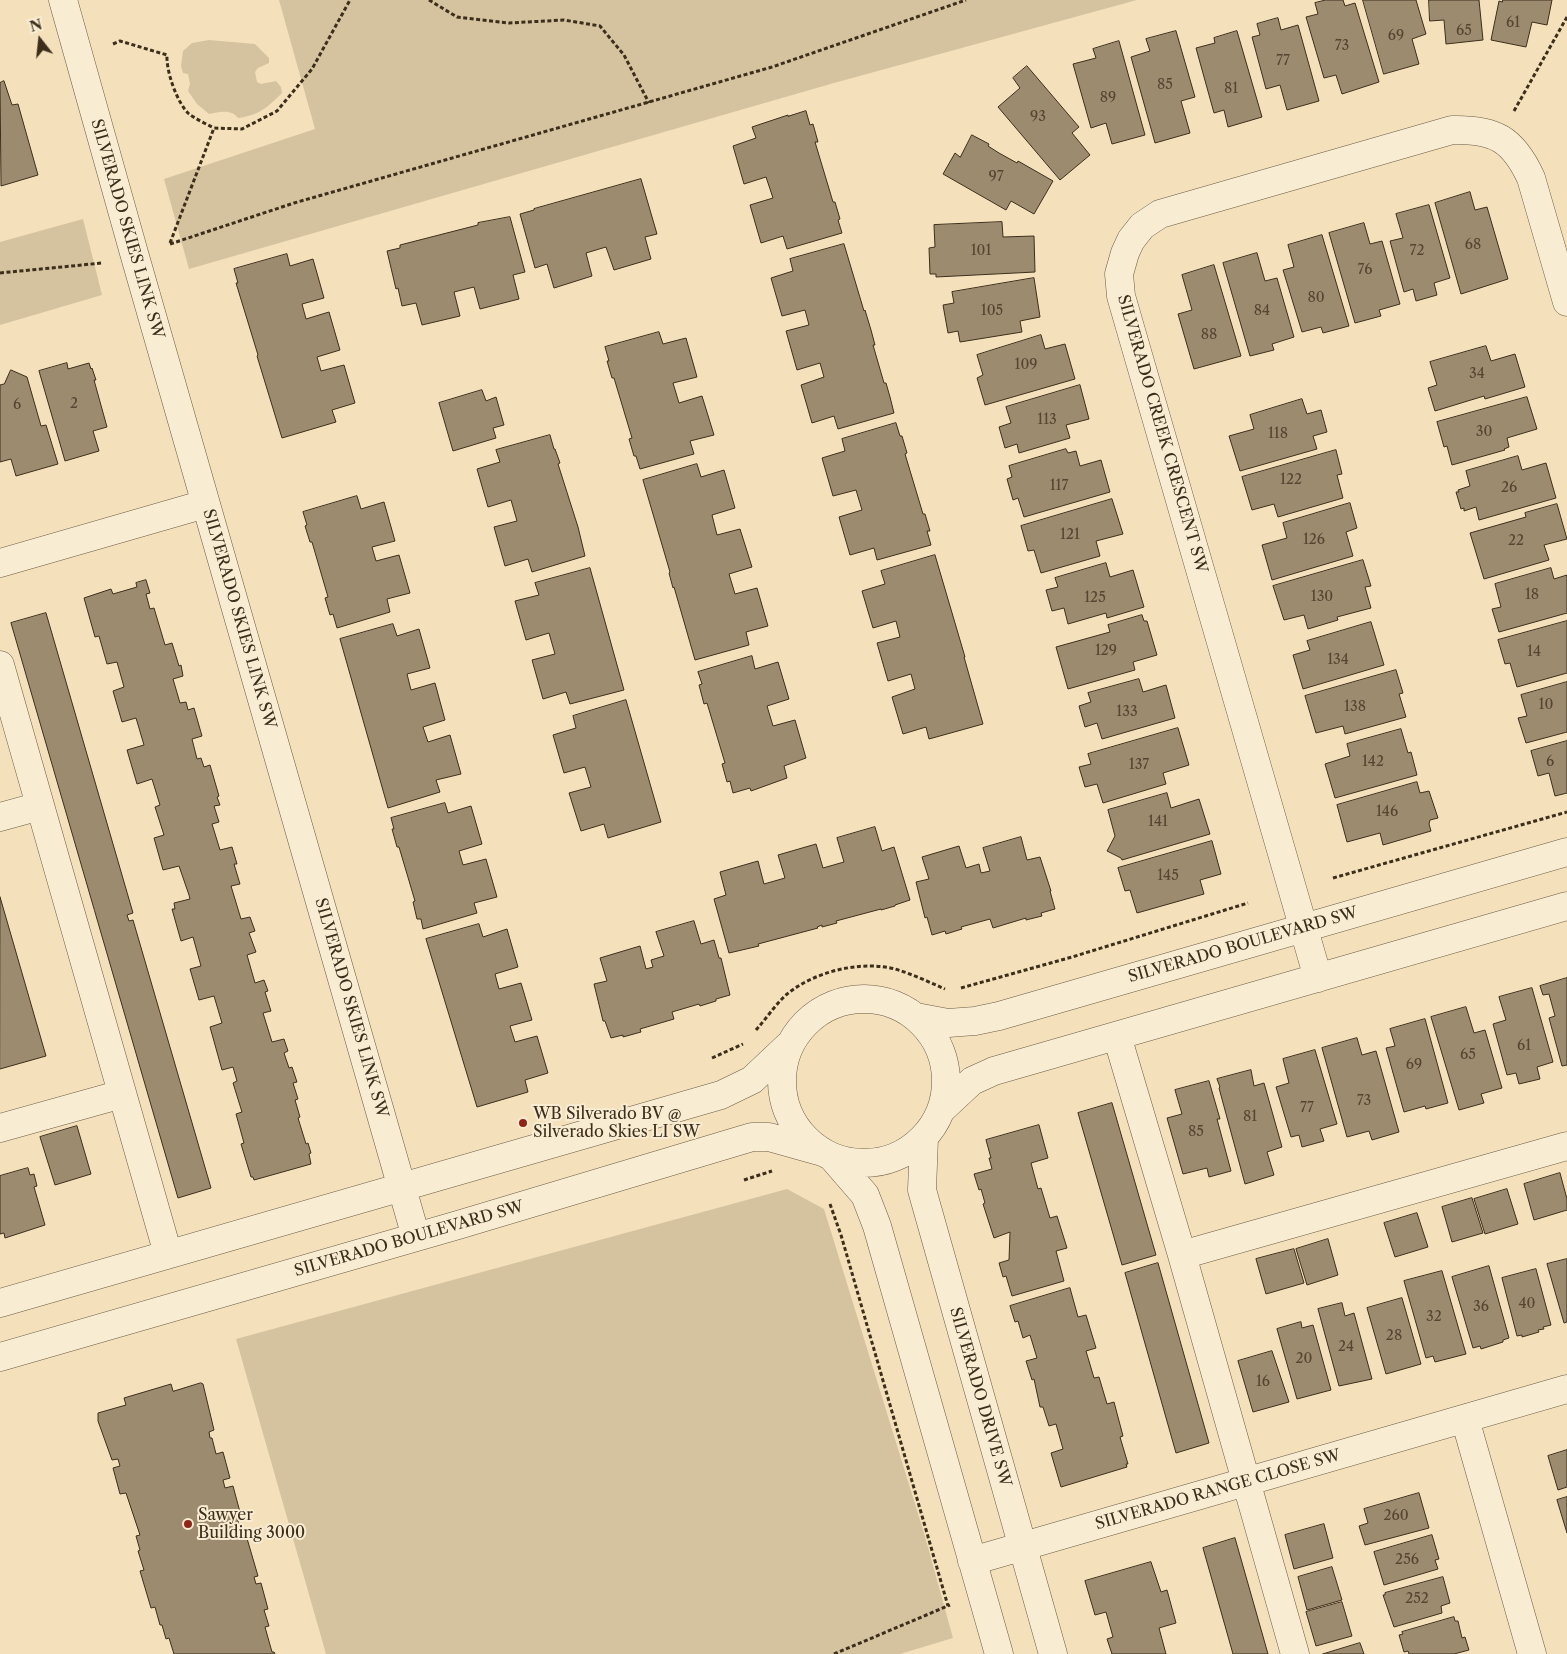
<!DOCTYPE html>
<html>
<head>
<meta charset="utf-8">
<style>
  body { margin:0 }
  #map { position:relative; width:1567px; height:1654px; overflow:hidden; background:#f4e1bb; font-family:"Libre Caslon Text",serif }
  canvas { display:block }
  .north { position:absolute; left:15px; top:15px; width:50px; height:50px; -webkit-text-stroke:4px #f8ecd3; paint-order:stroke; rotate:344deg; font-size:14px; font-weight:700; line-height:20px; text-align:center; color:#3d2e1c }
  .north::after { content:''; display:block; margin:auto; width:18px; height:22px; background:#3d2e1c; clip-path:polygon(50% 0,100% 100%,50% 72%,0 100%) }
</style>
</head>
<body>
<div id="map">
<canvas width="1567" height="1654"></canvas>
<div class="north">N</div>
</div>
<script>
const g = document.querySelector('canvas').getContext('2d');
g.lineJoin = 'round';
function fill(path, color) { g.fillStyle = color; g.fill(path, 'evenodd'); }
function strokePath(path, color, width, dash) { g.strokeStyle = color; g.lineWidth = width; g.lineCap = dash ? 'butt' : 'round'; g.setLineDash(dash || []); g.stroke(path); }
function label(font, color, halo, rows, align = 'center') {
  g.font = font + ' "Libre Caslon Text",serif'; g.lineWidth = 4; g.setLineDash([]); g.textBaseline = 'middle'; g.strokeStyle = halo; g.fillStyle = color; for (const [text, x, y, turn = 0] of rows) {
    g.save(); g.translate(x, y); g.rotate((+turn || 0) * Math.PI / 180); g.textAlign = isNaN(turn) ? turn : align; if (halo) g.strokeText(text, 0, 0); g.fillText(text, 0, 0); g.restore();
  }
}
const green = new Path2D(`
  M279,0H1137L834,83L189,269L164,179L315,129Z
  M209,40L255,44L269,58V63L258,68L255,72L257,82L261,84L276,81L281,87L282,93C267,108 259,115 238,118C231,109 219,112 209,114L197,104L188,91L190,84L188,74L183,73L181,66L183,51L192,43Z
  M83,219L102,295L0,325V242Z
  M787,1189L824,1209L924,1533L953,1638L900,1654H326L236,1339Z`);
const building = new Path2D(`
  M1326,0H1343L1345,6L1355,3L1379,82L1342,94L1336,75L1324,78L1306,17L1318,14L1315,3Z
  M1363,0H1416L1426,34L1412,39L1419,64L1384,74Z
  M1429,0H1479L1483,40L1446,44L1444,20L1430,21Z
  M1503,0H1552L1547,25L1532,22L1526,47L1491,40L1499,1L1502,2Z
  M1278,18L1281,30L1298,25L1319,101L1287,110L1280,85L1266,89L1252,37L1260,35L1257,24Z
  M1176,31L1195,97L1181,101L1190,133L1155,143L1131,57L1150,51L1146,39Z
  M1237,31L1262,117L1228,127L1224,110L1214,113L1196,48L1215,43L1214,38Z
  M1119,41L1145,135L1112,144L1106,123L1091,128L1073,64L1096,58L1093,49Z
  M1027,66L1079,127L1072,133L1090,155L1060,180L998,107L1020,88L1013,78Z
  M4,81L12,105L18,104L38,175L1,186L0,83Z
  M806,111L810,125L813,124L818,142H815L833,202H835L840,219L838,220L842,233L787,249L783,236L761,243L750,205L773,198L766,177L744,184L733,146L756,138L752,127L788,115V116Z
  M972,135L989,144L988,146L999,153L1017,163L1018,161L1053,181L1034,214L1011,201L1006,210L943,174L955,153L960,157Z
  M641,179L657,234L645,237L651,259L614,270L606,247L586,253L592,276L554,288L547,264L535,268L520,214L534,210V209Z
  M1470,192L1475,210L1487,207L1508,279L1461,294L1435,203Z
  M1429,205L1450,278L1434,283L1437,295L1416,301L1413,289L1404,292L1390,241L1403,238L1396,214Z
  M510,217L525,272L513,275L519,299L480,309L474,287L454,292L460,316L422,325L416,303L402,306L398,288L396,289L387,251L400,248V245L478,225V223Z
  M1002,222L1003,237L1034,236L1035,272L936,277V274H930L929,248L935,247L934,225Z
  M1364,223L1370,244L1382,241L1400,304L1379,310L1381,316L1355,323L1329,233Z
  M1322,235L1349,326L1323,333L1321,327L1302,332L1283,270L1294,267L1288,245Z
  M844,244L864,311L865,310L871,330L875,345H873L884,383H886L890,397L894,413L838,429L834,416L812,423L801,385L824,377L820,363L797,370L786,331L809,325L805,310L782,316L771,278L793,271L790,259Z
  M1257,253L1265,281L1277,278L1294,337L1272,344L1274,350L1250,356L1223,263Z
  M287,254L290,266L313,259L324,298L302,304L306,319L329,312L340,350L317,357L321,371L344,365L355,403L332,410L336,422L282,438L257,356L258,355L236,283H238L234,269Z
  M1214,265L1241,356L1194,369L1178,314L1192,310L1182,275Z
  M1034,278L1040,317L1020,321L1022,332L960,342L958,331L948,333L943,305L954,303L952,292Z
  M659,332L663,344L686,338L697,377L673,383L679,403L702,396L714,435L690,441L694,454L640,469L636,456H634L629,439L632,438L614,378H612L607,361H609L605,347Z
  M1041,335L1045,349L1065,344L1075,379L985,405L977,378L983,375L977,355Z
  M1486,346L1491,361L1515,354L1525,387L1485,399L1484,396L1435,411L1428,388L1437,385L1430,362Z
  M67,363L68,369L89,363L91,369L92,368L96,380H94L107,427L93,431L99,451L65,461L39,371Z
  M11,370L27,377L41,426L46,425L58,464L16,476L11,459L0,462V385L4,384Z
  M1080,385L1089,419L1066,425L1070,438L1019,453L1017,444L1005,448L999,427L1011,423L1006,407Z
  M482,390L486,401L496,397L504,425L493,428L496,438L453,451L439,403Z
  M1527,397L1537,429L1507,438L1509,447L1504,449L1505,450L1452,465L1447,446L1444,447L1437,422Z
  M1302,399L1307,414L1321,410L1327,432L1313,436L1317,449L1240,471L1229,436L1254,429L1250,415Z
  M896,423L900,436H902L907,453L905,454L923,514H925L930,531H927L931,545L877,560L874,548L850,555L839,517L862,510L856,490L833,496L822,458L845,451L842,439Z
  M550,435L554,449H555L560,463L558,464L578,527L585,556L532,572L528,559L505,566L494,527L517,521L511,500L488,507L477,469L500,462L496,450Z
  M1066,449L1068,453L1076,451L1080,466L1101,460L1110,492L1024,517L1018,498L1013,500L1007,479L1012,477L1009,466Z
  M1336,450L1342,474L1337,475L1343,498L1278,517L1274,504L1252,510L1242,477Z
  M1518,456L1522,470L1546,463L1556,498L1479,520L1476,507L1464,511V508L1461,509L1456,492H1459L1458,490L1470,486L1466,471Z
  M697,464L701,477L724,470L735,508L712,515L717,535L740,529L752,567L729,574L735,594L757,588L768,626L746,632L749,645L695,660L674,587L673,588L669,573L670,572L643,480Z
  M357,496L361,509L384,502L395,541L372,547L376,561L399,555L410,593L387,599L390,612L337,628L333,614L330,615L325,598L328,597L312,542H310L305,526L307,525L303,512Z
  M1112,499L1123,534L1096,541L1100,556L1041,573L1034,550L1028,551L1021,526Z
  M1350,503L1357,528L1346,532L1353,556L1272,580L1262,545L1287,538L1283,523Z
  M1557,504L1567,539L1544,545L1549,560L1484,579L1470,533L1526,517L1525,513Z
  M935,555L965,657H964L983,724L929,739L926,727L903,734L892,697L915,689L911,674L888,681L877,643L900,637L896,621L873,628L862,591L885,584L881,571Z
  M1363,560L1371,586L1365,587L1371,608L1337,617L1338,620L1308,629L1304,615L1284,620L1273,586Z
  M1106,563L1110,577L1133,570L1144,607L1107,618L1106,613L1068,624L1064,608L1052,611L1046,590L1058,587L1055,578Z
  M590,568L624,690L570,704L566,692L543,699L532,660L555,654L549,633L526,640L515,601L539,595L535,583Z
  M1551,568L1554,579L1567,575V613L1499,632L1492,609L1501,607L1495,584Z
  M146,580L150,593L146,594L150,609L154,608L165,645L172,643L179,666L181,665L183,676L173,679L180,703L186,702L188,710L194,708L202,736L192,739L197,759L201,758L204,767L210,765L219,796L217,797L220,805L214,806L219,822L212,824L220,850L232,847L237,864H234L240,884L231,886L241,919L250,917L255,931L249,933L256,952L247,955L255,983L264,980L268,991L265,992L271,1011L263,1013L272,1042L284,1039L288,1051L284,1053L289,1068L292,1067L297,1082L293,1083L298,1099L295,1100L300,1117L298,1118L306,1144L308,1143L311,1153L309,1154L311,1164L254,1180L253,1177H251L241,1144L244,1143L236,1114L242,1112L233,1083L237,1081L233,1067L222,1070L210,1027L222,1023L214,996L199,1000L190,969L201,966L193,937L181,941L172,909H175L174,903L190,899L189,895L179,866L163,870L154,838L164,835L155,807L160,805L152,779L137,784L127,750L144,745L136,718L122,722L113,691L124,687L117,662L107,664L99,636L95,637L84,598L111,589L113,594L137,587L136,583Z
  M46,613L133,913L127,915L129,921L133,920L211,1188L178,1198L11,623Z
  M1142,615L1144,621H1147L1157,655L1133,662L1135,670L1068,689L1056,647L1110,632L1108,625Z
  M1567,621V673L1517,687L1510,663L1505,664L1498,640Z
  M1371,622L1384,665L1303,689L1293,655L1310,650L1307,641Z
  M393,624L397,636L419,629L430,668L407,674L411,690L435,683L445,720L423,727L428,742L450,735L461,774L436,780L440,792L388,808L340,639Z
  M752,656L755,669L778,662L789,699L767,706L773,726L795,720L806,758L784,766L787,778L751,791L750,788L733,793L730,781L727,782L722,764L725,763L707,703L704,704L699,685L702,684L698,672Z
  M1396,670L1403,693L1399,694L1406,717L1345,734L1343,726L1316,733L1305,696Z
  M1139,679L1143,692L1166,685L1175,718L1102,739L1097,723L1085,727L1079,706L1091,702L1088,693Z
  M1567,682V732L1526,743L1518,718L1527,716L1521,695Z
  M626,700L661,822L608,838L604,824L581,831L569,793L591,787L585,767L564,773L553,735L576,728L573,716Z
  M1178,728L1189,765L1163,773L1166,784L1103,803L1097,784L1085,787L1079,767L1091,764L1088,754Z
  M1401,729L1408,753L1411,752L1417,775L1335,798L1325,764L1350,756L1347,744Z
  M1567,741V793L1555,796L1549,773L1538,776L1531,751Z
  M1417,782L1420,793L1429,791L1438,818L1430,820L1429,824L1431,831L1383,845L1380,833L1347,842L1337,805Z
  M1167,793L1171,808L1199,799L1210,834L1122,860L1121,858L1107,851L1115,836L1108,810Z
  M445,803L448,813L471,806L482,844L459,851L463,865L486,859L497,897L474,903L477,913L423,929L421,919H417L413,902L415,901L399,847H397L392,829H394L391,818Z
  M875,827L882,851L894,847L910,900L895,905V906L881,910V909L836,921L837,923L822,927V925L817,927L818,928L758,944L759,946L729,953L714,899L726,895L720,872L758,861L764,884L785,878L778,855L816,844L823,868L844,862L837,838Z
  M1021,837L1027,860L1040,857L1051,891H1050L1055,909L1041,913L1042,916L1026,920V918L993,928L990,919L961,927L962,929L946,934L945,931L932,935L927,917L925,918L916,882L929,879L922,857L959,846L966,868L979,864L981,873L990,871L983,848Z
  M1212,841L1221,874L1200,880L1204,894L1137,913L1130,890L1125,891L1118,868Z
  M0,897L46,1056L0,1069Z
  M694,921L701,944L714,940L719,958H721L730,995L716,999V1001L700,1006L699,1004L672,1012L674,1019L640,1029L641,1032L623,1037V1035L611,1038L605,1021H603L594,984L607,981L600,958L640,946L646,969L653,967L651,960L664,956L656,932Z
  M479,924L483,937L507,929L518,967L495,974L499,989L521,983L532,1020L510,1026L515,1042L537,1036L548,1073L525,1080L528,1092L477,1107L426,939Z
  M1567,978V1065L1562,1066L1549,1018L1555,1016L1549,994L1543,995L1540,986Z
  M1532,988L1553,1062L1537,1067L1540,1079L1519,1084L1516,1073L1507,1075L1493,1024L1506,1020L1499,997Z
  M1466,1007L1474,1033L1485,1030L1502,1088L1481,1094L1484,1103L1459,1110L1431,1017Z
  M1425,1019L1448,1103L1426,1109L1425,1106L1404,1112L1386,1048L1395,1046L1390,1029Z
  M1357,1038L1362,1055L1376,1051L1399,1132L1372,1140L1369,1131L1347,1137L1322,1048Z
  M1315,1050L1337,1124L1320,1129L1324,1141L1302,1147L1299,1135L1291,1137L1276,1087L1289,1083L1283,1059Z
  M1251,1070L1254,1086L1264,1083L1282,1147L1267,1152L1274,1175L1245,1184L1219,1088L1220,1087L1217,1079Z
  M1209,1081L1220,1119H1217L1231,1171L1209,1177L1207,1168L1183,1174L1167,1118L1182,1114L1175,1090Z
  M1112,1103L1156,1255L1122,1265L1078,1113Z
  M1039,1125L1048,1158L1031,1163L1038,1189L1041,1188L1050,1218L1057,1216L1067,1248L1056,1251L1064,1281L1012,1296L1006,1276L1003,1277L999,1263L1009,1260L1010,1232L994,1238L983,1204L985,1203L981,1189L979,1190L974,1174L992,1169L989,1158H991L986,1140Z
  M77,1126L91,1174L55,1185L40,1137Z
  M28,1168L30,1175L34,1174L37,1186L34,1187L45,1225L5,1238L4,1233L0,1234V1176Z
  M1560,1173L1567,1199V1210L1534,1220L1524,1184Z
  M1507,1189L1518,1224L1485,1234L1474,1199Z
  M1472,1198L1483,1233L1452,1242L1442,1207Z
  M1417,1213L1428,1247L1395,1257L1384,1223Z
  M1328,1239L1338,1275L1307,1285L1296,1249Z
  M1294,1249L1304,1283L1266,1294L1256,1259Z
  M1567,1259V1322L1564,1323L1547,1264Z
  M1158,1263L1209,1443L1176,1453L1125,1273Z
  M1489,1266L1509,1338L1503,1340V1342L1481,1349L1480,1346L1473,1348L1452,1277Z
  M1536,1269L1551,1325L1543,1327L1544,1329L1538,1330L1539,1332L1522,1337V1335L1517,1336L1502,1278Z
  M1442,1271L1466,1354L1435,1362L1433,1356L1426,1358L1404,1281Z
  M1070,1288L1078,1317L1086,1315L1096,1348L1086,1351L1094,1378L1099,1377L1107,1404L1114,1402L1123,1436L1120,1437L1128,1464H1126L1127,1467L1061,1487L1051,1453L1063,1449L1056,1424L1049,1426L1043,1407H1040L1034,1379L1032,1380L1026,1361L1037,1358L1030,1335L1023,1338L1018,1321L1015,1322L1010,1306Z
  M1402,1298L1421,1364L1386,1374L1367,1308Z
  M1342,1303L1345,1316L1354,1313L1372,1379L1339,1386L1318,1309Z
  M1301,1322L1302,1328L1313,1325L1331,1390L1297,1399L1277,1329Z
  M1272,1351L1289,1402L1253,1412L1238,1361Z
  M201,1383L203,1384L214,1430L209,1432L210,1438H212L216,1454L223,1452L230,1478L223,1480L225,1488L233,1486L240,1512L236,1513L242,1536L246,1535L258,1576L254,1577L256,1584L261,1583L268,1609L264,1610L269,1626L265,1627L272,1652H274L275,1654H174L169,1638L166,1639L162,1625H160L155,1607L151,1608L140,1571L144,1570L138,1551L140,1550L136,1536L140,1535L126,1493L120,1494L113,1468L120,1466L118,1459L112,1460L98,1421V1413L126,1405L124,1398L171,1384L173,1391Z
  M1567,1450V1487L1558,1490L1548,1456Z
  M1419,1493L1429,1528L1365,1545L1359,1526L1368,1523L1364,1509Z
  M1567,1497V1533L1557,1500Z
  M1324,1524L1333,1558L1294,1569L1285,1535Z
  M1432,1535L1439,1559L1435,1560L1438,1569L1384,1585L1374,1552Z
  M1235,1538L1268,1654H1233L1203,1548Z
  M1151,1562L1161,1592L1167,1590L1176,1623L1159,1628L1166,1654H1112L1107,1639L1113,1637L1106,1612L1095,1615L1085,1581Z
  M1332,1567L1342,1600L1307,1610L1298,1577Z
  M1443,1577L1450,1603L1441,1606L1442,1613L1394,1627L1383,1595H1385V1593Z
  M1342,1602L1352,1636L1316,1646L1306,1612Z
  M1454,1617L1455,1621H1458L1462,1638L1465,1637L1469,1650L1454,1654H1409L1408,1651L1404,1652L1399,1635L1403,1634L1402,1632Z
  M1360,1643L1364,1654H1323Z`);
const path = new Path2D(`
  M429,0L457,17L509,23L564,20L600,26L624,55L649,103
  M113,44L120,41L167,55C166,71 177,103 189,114C196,119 206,124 214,128
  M1514,111L1567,17
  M170,243L214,128L242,129L277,111L312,69L350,0
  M170,244L294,203L772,67L966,0
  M0,273L102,263
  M1333,878L1567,812
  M961,988L1072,957L1248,903
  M756,1030C766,1019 775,1005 786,995C813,972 860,960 895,969C912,974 929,982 945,989
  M712,1058L743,1044
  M744,1180L772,1171
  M830,1204L841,1235L948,1606
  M834,1654L950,1605`);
const minor = new Path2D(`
  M63,0L134,253L416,1237
  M0,563L205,504
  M0,665L168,1254
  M0,817L40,806
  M1318,978L1121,296L1119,274L1125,253L1131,240L1142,226L1160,214L1452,130C1495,129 1513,139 1531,178L1567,302
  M782 1081a82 82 0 1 1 164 0a82 82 0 1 1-164 0Z
  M916,1017L948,1023L975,1021L999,1016L1567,852
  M1117,1036L1182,1255L1295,1654
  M941,1110L972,1081L994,1071L1567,906
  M0,1128L122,1094
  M924,1138L922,1190L1053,1654
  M832,1157L865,1195L877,1226L999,1654
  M1182,1255L1567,1146
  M0,1303L721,1095L752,1080L788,1046
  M0,1357L458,1225L752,1137H769L819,1151
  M1465,1419L1532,1654
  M972,1561L1567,1389`);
const markers = [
  [523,1123,5,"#8f2418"],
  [188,1524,5,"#8f2418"]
];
const numberNames = [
  ["61",1513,23],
  ["65",1464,31],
  ["69",1396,36],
  ["73",1342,46],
  ["77",1283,61],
  ["85",1165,85],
  ["81",1231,89],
  ["89",1108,98],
  ["93",1038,117],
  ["97",996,177],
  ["68",1473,245],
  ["101",981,251],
  ["72",1417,251],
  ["76",1365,270],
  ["80",1316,298],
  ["105",992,311],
  ["84",1262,311],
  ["88",1209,335],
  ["109",1026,365],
  ["34",1477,374],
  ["2",74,404],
  ["6",17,405],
  ["113",1047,420],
  ["30",1484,432],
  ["118",1278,434],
  ["122",1291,480],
  ["117",1059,486],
  ["26",1509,488],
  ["121",1070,535],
  ["126",1314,540],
  ["22",1516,541],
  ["18",1532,595],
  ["130",1322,597],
  ["125",1095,598],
  ["129",1106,651],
  ["14",1534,652],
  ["134",1338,660],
  ["10",1546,705],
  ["138",1355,707],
  ["133",1127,712],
  ["142",1373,762],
  ["6",1550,762],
  ["137",1139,765],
  ["146",1387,812],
  ["141",1158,822],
  ["145",1168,876],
  ["61",1524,1046],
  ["65",1468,1055],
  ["69",1414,1065],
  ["73",1364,1101],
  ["77",1307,1108],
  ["81",1250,1117],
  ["85",1196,1132],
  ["40",1527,1304],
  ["36",1481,1307],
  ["32",1434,1317],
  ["28",1394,1336],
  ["24",1346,1347],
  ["20",1304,1359],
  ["16",1263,1382],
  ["260",1396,1516],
  ["256",1407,1560],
  ["252",1417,1599]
];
const streetNames = [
  ["SILVERADO SKIES LINK SW",127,229,74],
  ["SILVERADO CREEK CRESCENT SW",1162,434,74],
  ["SILVERADO SKIES LINK SW",239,619,74],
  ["SILVERADO BOULEVARD SW",1243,945,-16],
  ["SILVERADO SKIES LINK SW",351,1008,74],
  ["SILVERADO BOULEVARD SW",409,1239,-16],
  ["SILVERADO DRIVE SW",980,1397,74],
  ["SILVERADO RANGE CLOSE SW",1218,1490,-16]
];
const poiNames = [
  ["WB Silverado BV @",533,1114],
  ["Silverado Skies LI SW",533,1132],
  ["Sawyer",198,1515],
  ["Building 3000",198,1533]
];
fill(green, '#d5c3a0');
fill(building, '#9c8b6f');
strokePath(building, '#3d2e1c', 1);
strokePath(minor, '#6b5b44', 29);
strokePath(path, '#3d2e1c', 3, [4, 2.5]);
strokePath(minor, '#f8ecd3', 28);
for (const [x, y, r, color] of markers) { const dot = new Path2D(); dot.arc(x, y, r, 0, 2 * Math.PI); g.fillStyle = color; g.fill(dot); strokePath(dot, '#f8ecd3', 2); }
label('14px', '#554531', null, numberNames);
label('16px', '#3d2e1c', '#f8ecd3', streetNames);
label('16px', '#3d2e1c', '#f8ecd3', poiNames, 'left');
</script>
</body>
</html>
